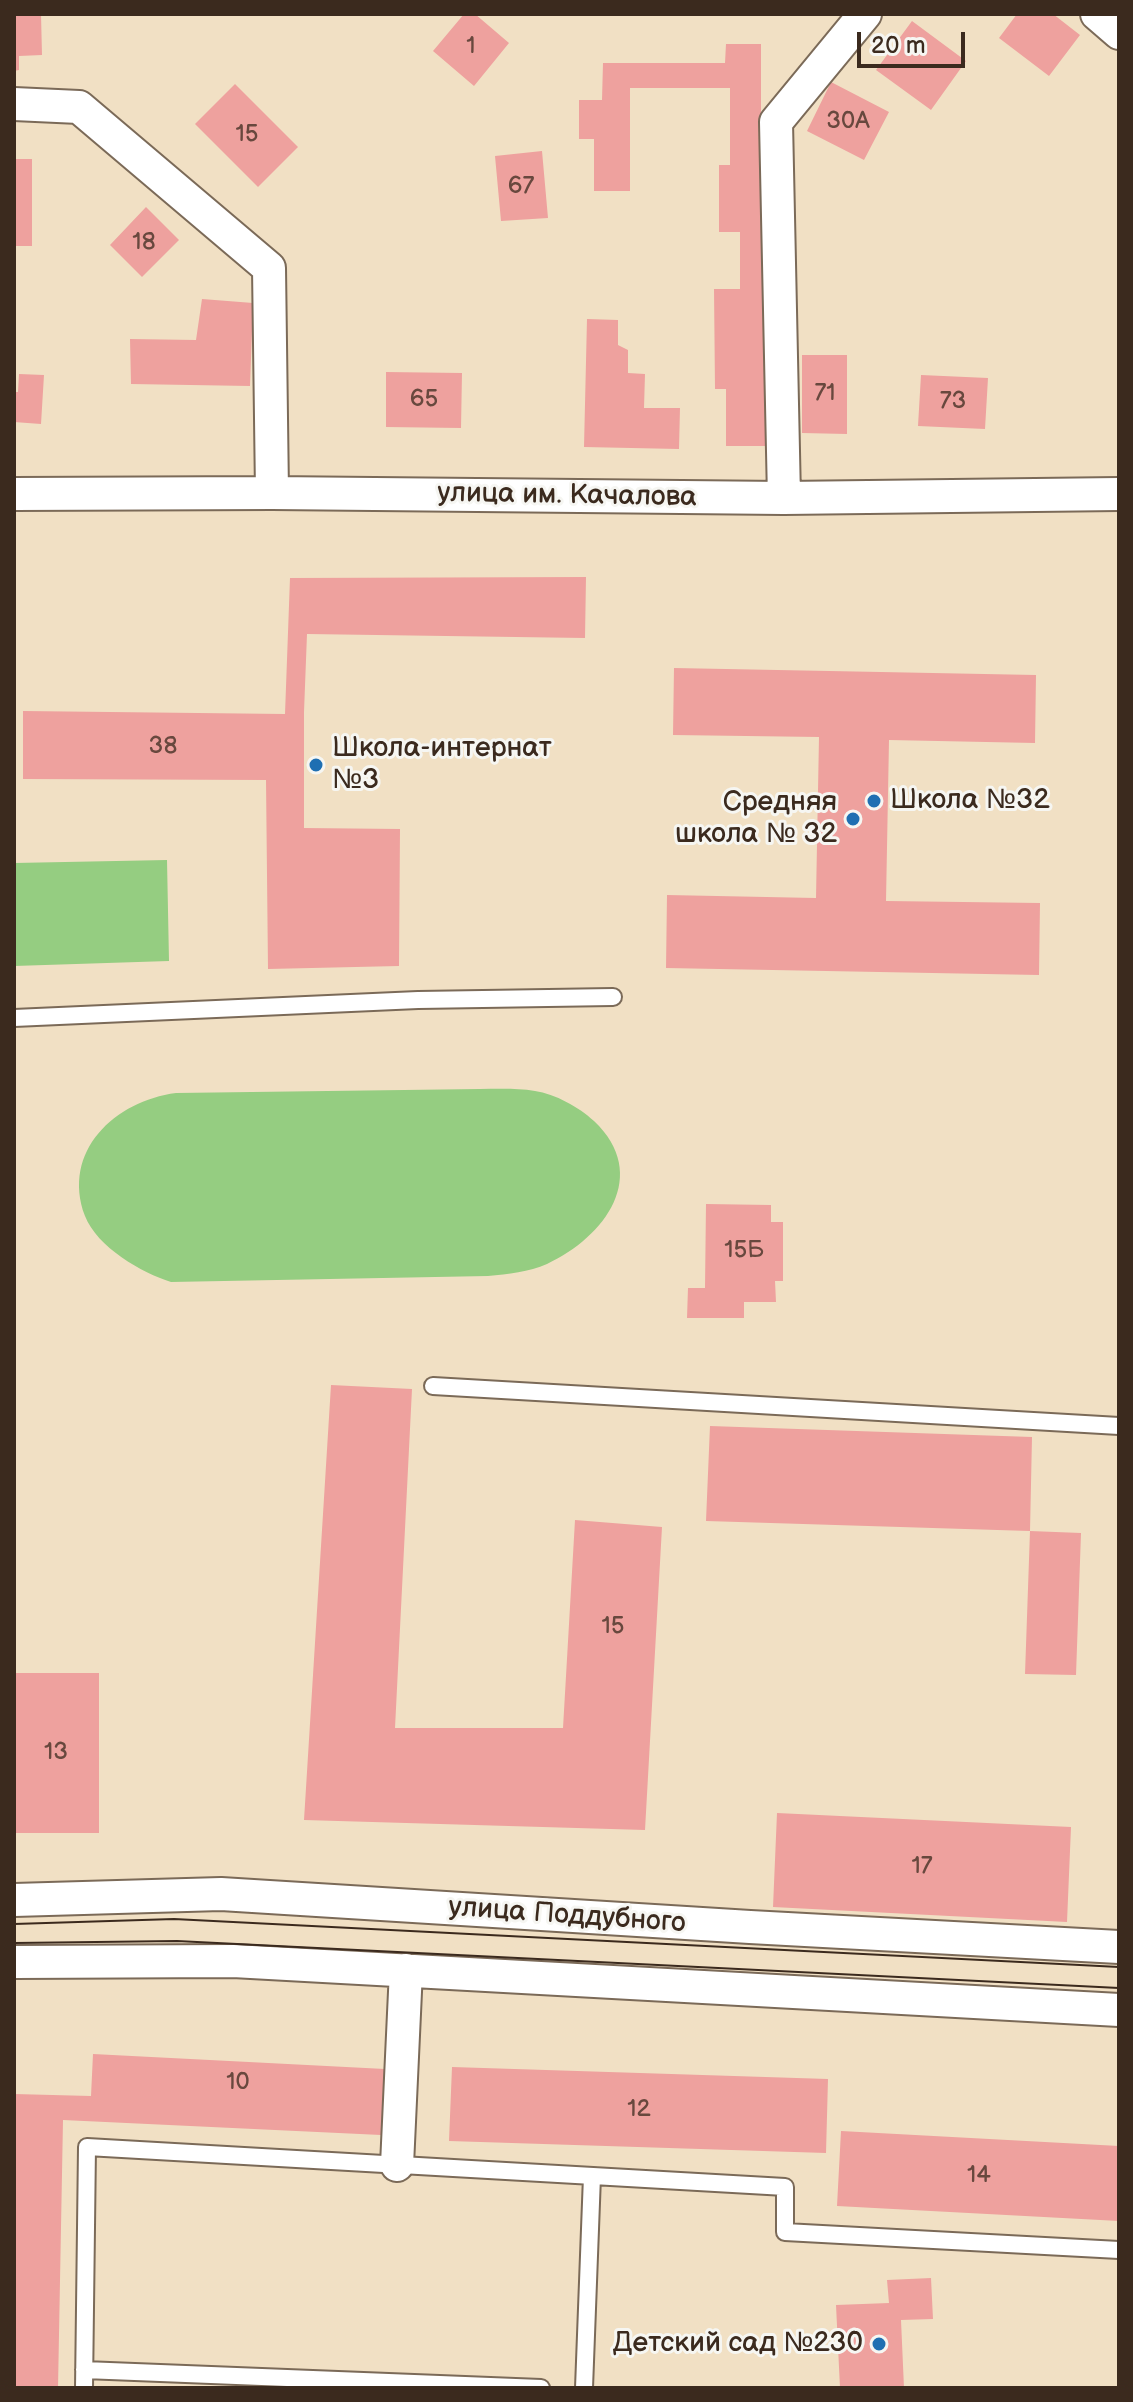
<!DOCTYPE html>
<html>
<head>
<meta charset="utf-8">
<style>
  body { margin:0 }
  #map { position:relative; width:1133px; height:2402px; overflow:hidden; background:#f1e0c4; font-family:"Balsamiq Sans",sans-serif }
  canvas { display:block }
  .frame { position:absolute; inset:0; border:16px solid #3b2a1e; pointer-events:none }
  .scale { position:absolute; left:857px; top:32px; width:108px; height:36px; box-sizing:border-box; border:4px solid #3b2a1e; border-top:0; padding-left:10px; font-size:24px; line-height:28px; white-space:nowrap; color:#3b2a1e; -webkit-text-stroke:6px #f6f6f2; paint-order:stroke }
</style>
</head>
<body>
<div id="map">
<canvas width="1133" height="2402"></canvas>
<div class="frame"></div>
<div class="scale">20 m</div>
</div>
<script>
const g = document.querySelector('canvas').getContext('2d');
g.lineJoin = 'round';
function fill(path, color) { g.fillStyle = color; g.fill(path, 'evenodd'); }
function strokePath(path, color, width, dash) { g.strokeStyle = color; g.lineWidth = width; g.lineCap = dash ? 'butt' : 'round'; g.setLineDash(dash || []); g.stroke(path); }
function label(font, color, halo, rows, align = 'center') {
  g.font = font + ' "Balsamiq Sans",sans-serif'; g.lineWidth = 6; g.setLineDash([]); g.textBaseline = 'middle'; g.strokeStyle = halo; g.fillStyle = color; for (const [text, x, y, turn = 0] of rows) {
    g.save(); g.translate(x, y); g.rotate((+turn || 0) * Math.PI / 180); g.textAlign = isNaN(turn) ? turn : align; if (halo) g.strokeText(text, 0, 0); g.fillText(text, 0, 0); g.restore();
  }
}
const green = new Path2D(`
  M167,860L169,961L14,966V863Z
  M480,1089C498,1089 517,1088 535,1091C555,1094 579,1107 594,1121C651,1175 605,1237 547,1264C529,1272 508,1274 488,1276L171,1282C142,1273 97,1247 85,1216C61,1151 115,1101 176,1093Z`);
const building = new Path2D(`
  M14,14H41L42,55L19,56V70L14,71Z
  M464,14H475L509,43L474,86L433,51Z
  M1017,14H1053L1080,35L1049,76L999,38Z
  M912,21L966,61L931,110L876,70Z
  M726,44H761V169L770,170L769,446H726V389H715L714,289H740V232H719V165H730V88H630V191H594V139H579V100H602L603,63H725Z
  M831,82L889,112L864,160L807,131Z
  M235,84L298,147L258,187L195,124Z
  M542,151L548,218L501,221L495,156Z
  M14,159H32V246H14Z
  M146,207L179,240L142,277L110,245Z
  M202,299L253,303L250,386L131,384L130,339L196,340Z
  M587,319L618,320V345L628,350V373L645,374L644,408H680L679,449L584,447Z
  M802,355H847V434L802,433Z
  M386,372L462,373L461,428L386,427Z
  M19,374L44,375L41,424L14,422V392H18Z
  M921,375L988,378L985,429L918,426Z
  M586,577L585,638L307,634L304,712V828L400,829L399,966L268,969L266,780L23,779V711L285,714L290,578Z
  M674,668L1036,675L1035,743L889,740L886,901L1040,903L1039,975L666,968L667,895L816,898L819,737L673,735Z
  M706,1204L771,1205V1222H783V1281H775L776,1302H744V1318H687L688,1288H705Z
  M331,1385L412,1389L395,1728H563L575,1520L662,1527L645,1830L304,1820Z
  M710,1426L1032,1437L1030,1531L706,1521Z
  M1030,1531L1081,1533L1076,1675L1025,1674Z
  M14,1673H99V1833H14Z
  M777,1813L1071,1827L1067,1922L773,1907Z
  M93,2054L385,2069L381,2135L63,2120L58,2388H14V2094L91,2096Z
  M452,2067L828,2079L826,2153L449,2141Z
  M841,2131L1119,2146V2221L837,2206Z
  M931,2278L933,2319L901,2320L904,2388H840L836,2305L889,2303L887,2280Z`);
const lane = new Path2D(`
  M14,1018L418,1000L613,997
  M433,1386L1119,1426
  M84,2370L541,2388
  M84,2388L87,2147L785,2187V2232L1119,2250
  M584,2388L592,2176`);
const street = new Path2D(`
  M1097,14L1119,33
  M14,104L79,107L269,268L272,493
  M14,494L272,493L784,498L1119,494
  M784,498L776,122L865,14
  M14,1900L221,1894L750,1927L1119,1947
  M14,1962L233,1961L1119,2010
  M397,2165L406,1970`);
const tram = new Path2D(`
  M14,1924L174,1919L1119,1967
  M14,1943L177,1941L1119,1988`);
const markers = [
  [316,765,8,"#1f6fb2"],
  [874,801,8,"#1f6fb2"],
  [853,819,8,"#1f6fb2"],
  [879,2344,8,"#1f6fb2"]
];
const numberNames = [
  ["1",471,47],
  ["30А",848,122],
  ["15",247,135],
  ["67",521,187],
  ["18",144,243],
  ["71",825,394],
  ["65",424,400],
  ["73",953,402],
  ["38",163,747],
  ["15Б",744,1251],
  ["15",613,1627],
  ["13",56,1753],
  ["17",922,1867],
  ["10",238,2083],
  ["12",639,2110],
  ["14",979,2176]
];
const streetNames = [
  ["улица им. Качалова",567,496,1],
  ["улица Поддубного",567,1916,4]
];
const poiNames = [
  ["Школа-интернат",332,749],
  ["№3",332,781],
  ["Школа №32",890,801],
  ["Средняя",837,803,"right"],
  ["школа № 32",837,835,"right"],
  ["Детский сад №230",863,2344,"right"]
];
fill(green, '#95cd81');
fill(building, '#eea19e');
strokePath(lane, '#7b6a58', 20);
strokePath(street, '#7b6a58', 36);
strokePath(lane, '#fff', 16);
strokePath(street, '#fff', 32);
strokePath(tram, '#3b2a1e', 2);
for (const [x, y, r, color] of markers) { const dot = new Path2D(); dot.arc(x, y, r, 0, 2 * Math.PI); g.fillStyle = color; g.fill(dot); strokePath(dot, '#f6f6f2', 3); }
label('24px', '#68483e', null, numberNames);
label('28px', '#3b2a1e', '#f6f6f2', streetNames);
label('28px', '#3b2a1e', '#f6f6f2', poiNames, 'left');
</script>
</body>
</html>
